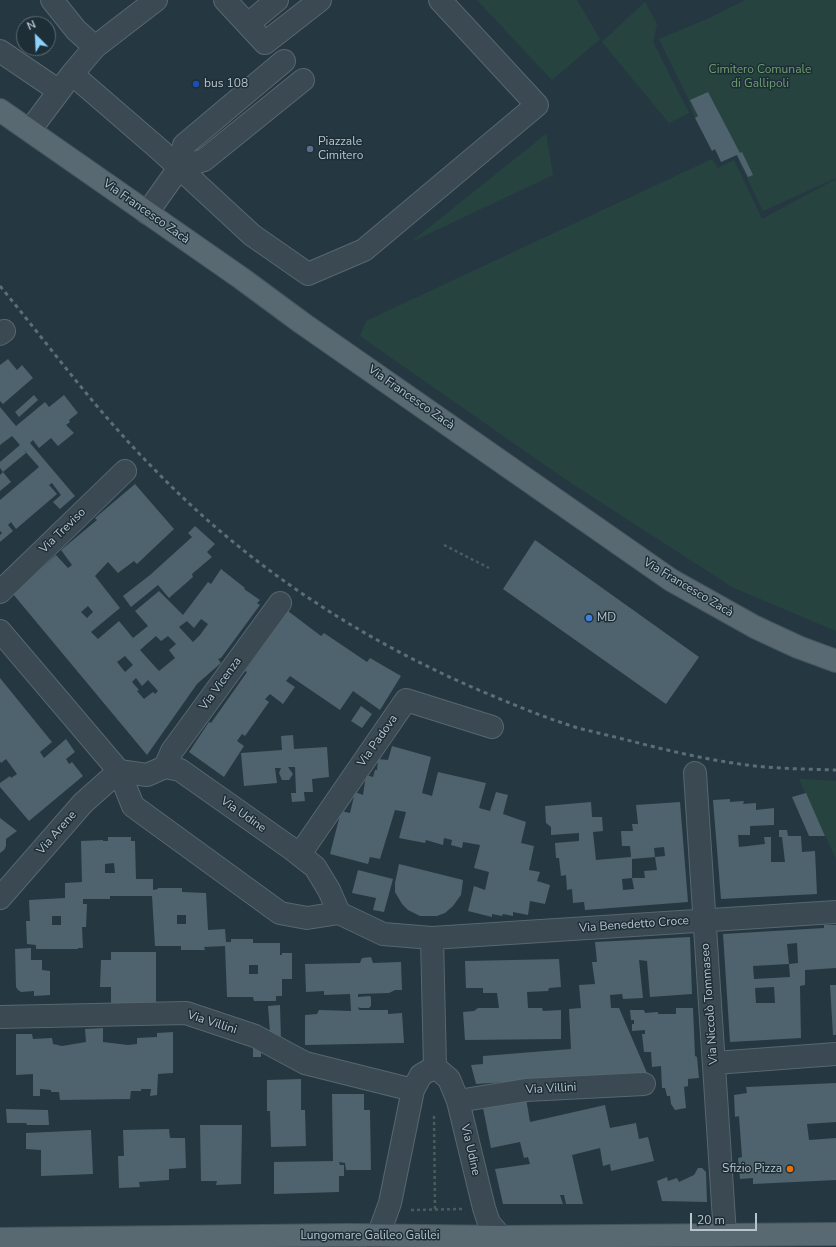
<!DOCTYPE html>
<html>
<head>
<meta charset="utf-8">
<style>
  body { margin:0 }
  #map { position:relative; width:836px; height:1247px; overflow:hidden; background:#253842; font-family:"Nunito Sans",sans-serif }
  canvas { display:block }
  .north { position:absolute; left:16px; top:16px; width:40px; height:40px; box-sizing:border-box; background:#1e2e37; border:1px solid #5b6a73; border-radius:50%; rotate:336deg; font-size:11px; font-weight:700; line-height:16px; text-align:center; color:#b7c4cc }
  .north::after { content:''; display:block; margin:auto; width:14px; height:18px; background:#8cd1fc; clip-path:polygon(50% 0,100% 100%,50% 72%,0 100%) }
  .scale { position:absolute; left:690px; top:1213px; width:67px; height:18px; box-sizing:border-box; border:2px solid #b7c4cc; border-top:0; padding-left:5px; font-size:12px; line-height:14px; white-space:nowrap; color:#b7c4cc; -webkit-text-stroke:3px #1e2e37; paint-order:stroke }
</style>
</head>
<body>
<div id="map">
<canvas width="836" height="1247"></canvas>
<div class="north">N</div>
<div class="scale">20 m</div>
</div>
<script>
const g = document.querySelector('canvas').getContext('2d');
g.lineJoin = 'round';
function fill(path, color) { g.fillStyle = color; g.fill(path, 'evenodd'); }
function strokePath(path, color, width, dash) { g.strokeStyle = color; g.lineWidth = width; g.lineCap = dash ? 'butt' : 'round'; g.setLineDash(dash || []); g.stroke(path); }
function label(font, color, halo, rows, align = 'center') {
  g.font = font + ' "Nunito Sans",sans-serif'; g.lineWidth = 3; g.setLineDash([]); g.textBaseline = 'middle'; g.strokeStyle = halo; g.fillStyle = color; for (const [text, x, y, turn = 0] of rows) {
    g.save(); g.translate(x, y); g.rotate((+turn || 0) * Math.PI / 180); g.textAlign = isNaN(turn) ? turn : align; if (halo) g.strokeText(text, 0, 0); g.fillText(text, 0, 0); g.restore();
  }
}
const green = new Path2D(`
  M477,0H577L600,39L552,80Z
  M745,0H836V178L763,211L736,155L721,162L715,149L712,151L695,118L687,96L659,39L707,19Z
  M645,2L657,24L653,42L689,113L669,123L602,42Z
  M546,134L553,175L411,242Z
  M712,159L718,168L734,160L762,219L836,179V631L732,587L565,479L360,336L366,321Z
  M799,779L836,781V859Z`);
const building = new Path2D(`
  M708,92L740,153L742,152L753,175L748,177L737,155L721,162L715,149L712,151L695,118L698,116L690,100Z
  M8,359L17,370L22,365L33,378L3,404L0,401V365Z
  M34,395L38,400L19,417L15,412Z
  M64,395L78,413L69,420L70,422L66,425L74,433L58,446L51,438L39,448L33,440L30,443L75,496L60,509L53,502L61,495L52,483L49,485L57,494L16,529L11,522L8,525L13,531L0,542V535L2,533L0,531V500L39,467L23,449L26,453L3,472L11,482L0,491V475L3,472L0,468V462L20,445L12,436L0,445V407L16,426L45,402L49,407Z
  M135,484L174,529L137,564L134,561L118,573L108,562L95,576L120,608L91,632L98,639L119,621L133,638L148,626L135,611L159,591L183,615L208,582L211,584L221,569L245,588L244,589L260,600L257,603L260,605L221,658L218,659L221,663L197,684L147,755L13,594L56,555L68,568L72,565L61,550L97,520L95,518ZM88,606L93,612L87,618L81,612ZM201,619L208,624L200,635L193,642L179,627L187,621L194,628ZM156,636L161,641L168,636L176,644L169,650L175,658L159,671L140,650ZM125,656L133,665L125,672L117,662ZM136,678L142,686L148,680L158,691L155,694L153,692L144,699L137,691L139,690L132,682Z
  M195,526L215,544L207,552L212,557L192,574L193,577L169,598L158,585L131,607L123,596L150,575L192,537L188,533Z
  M535,540L699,657L666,704L503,589Z
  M288,611L321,636L324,633L367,662L370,658L401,676L380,710L353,691L340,710L290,676L286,681L295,687L283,704L270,694L265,699L269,702L245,736L242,734L237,741L244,746L224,777L189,752L209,722L211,723L247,672L245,671Z
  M0,678L52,742L40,752L44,758L66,739L75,752L66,759L69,764L72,762L83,776L29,821L0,787V783L10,776L11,778L17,774L6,759L1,763L0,761Z
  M361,706L372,714L362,728L351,721Z
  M293,735L294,749L327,747L329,777L312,779L313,792H304L305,801L292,802L291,793H296L295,767H288L293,774L289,780H282L279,773L281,768H275L277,783L244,786L241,753L282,750L281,736Z
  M392,746L431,757L422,793L432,796L438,772L486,783L479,808L490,811L496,792L508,795L503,814L526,822L521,843L534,846L529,870L540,872L537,881L550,885L545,904L530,901L528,915L513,912V916L503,914L502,916L492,914V917L468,911L474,886L485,890L489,872L474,868L480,845L463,842L462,848L451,845L452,840L444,838L443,845L426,840L425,843L399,838L406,812L395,810L380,859L370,857L368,864L330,854L341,811L350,813L355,792L363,795L366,775L373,777L375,770H377L378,759L388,760Z
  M806,793L825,836H809L792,797Z
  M730,799V802L744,801L743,804L756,803V810L774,808V825L750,826V835H738L739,847L765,844L764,837H771V862H785L782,837H779V830H787L788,836H801L802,852L815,851L817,894L721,899L713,800Z
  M591,802L592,817H602L603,831L593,832L596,860L631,857L630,846H622L621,831H633L632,824H638L636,805L680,802L688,902L585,910L584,902L573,903L572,889L567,890L566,875L561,876L559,858H556L555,843L579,841V833L551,835V827L546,823L545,806ZM664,847L665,856L655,857L654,848ZM655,857L657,870L644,871L645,878H632L634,889L623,890L622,879L632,878V859Z
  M0,818L17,831L6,839V846L4,850L0,853Z
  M108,837H131V841H135L136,879H153V890L158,889V888H182V892L206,893L208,930L225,929L226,942H231V939H253V943H280V955H282V953H292V979H282V996H276V1001H254L253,997H227L225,946L204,947L205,950H181V946H155L152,896H110V899H83V904H87L86,927H82L83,948H78V949H36V945L27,944L26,921H30L29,900L65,898V883L82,882L81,841L103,840V841H108ZM114,863L115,873H105V864ZM177,915H186V924H177ZM52,916H61V925H52ZM249,965H258V974H249Z
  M399,864L463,880L461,895L458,899L453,906L445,913L437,916H420L408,910L402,904L395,892V883Z
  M358,870L393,879L384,912L373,910L376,898L352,893Z
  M824,925H836V968L805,970V985L800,986L801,1038L730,1042L723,934L824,928ZM797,943L798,963L789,964L790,977L754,979L753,966L789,964L787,944ZM774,987L775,1003H756L755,988Z
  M690,937L692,994L650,997L647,961L639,960L643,998L623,999L622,994L610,995L611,1008H619L647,1073L476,1084L471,1065L483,1064V1056L571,1049L569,1009L581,1008L579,985L595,984L592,962H597L595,942Z
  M31,948V960H42V970L50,971V995L34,996V991L21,992L18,990L16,987L15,949Z
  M111,952H156V1003H111V987H100L101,960H111Z
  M371,957L373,963L401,962L402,990H395L389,993L358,994V997L370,996L371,998V1006L369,1008H360L358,1007L359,1010H388V1014L402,1013L404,1043L305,1045V1015L317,1014L319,1010L351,1011L350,994L324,995V991L306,992L305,964L360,963L362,958Z
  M559,959L561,987L549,988L548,991L527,992L528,1008H542L543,1011L561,1010V1039L465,1040L463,1012L474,1011L478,1008H499L497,993H483V988H466L465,961Z
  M830,985H836V1035H833Z
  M280,1005L281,1039L270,1033L268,1006Z
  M676,1008H693L695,1056L697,1057L699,1078L688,1079V1086L684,1087L686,1108L675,1110L671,1104L670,1096H667L665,1088H662L661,1066L652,1067L651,1052H644L642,1034H645V1030L632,1031V1024H634V1020H631L630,1010H644L645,1013L658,1012V1014H676Z
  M103,1028V1042L128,1045L137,1044V1038L157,1037V1033L173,1032V1073L158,1074L157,1095L150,1096L151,1089H141V1091H131L130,1099L60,1100L59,1092H51V1090L40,1089V1096H33V1074L16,1075V1034H32L33,1039L52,1038L53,1044L62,1046L86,1042L85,1029Z
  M253,1046L261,1052V1057H253Z
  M301,1079V1110H305L306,1146L271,1147L270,1111H267V1080Z
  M836,1083V1122L807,1124L809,1140L836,1138V1180L753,1184V1178L740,1179L738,1158L742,1157L739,1116L735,1117L734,1095L747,1093L746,1087Z
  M332,1094H364V1110H370L371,1170H346L345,1163L339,1162L340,1165H344V1176H339V1192L274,1194V1162L333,1161Z
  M526,1098L530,1122L605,1105L610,1128L636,1123L639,1139L648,1137L654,1161L611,1171L610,1164L603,1166L600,1148L572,1155L583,1204H566L564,1195H560L563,1204H503L495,1169L530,1164L528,1157L524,1158L520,1142L491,1148L483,1108Z
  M6,1109L48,1110L49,1125H27L26,1123H7Z
  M200,1125H242L241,1184L216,1185L217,1181H201Z
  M169,1129L170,1138H185L186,1168L169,1169V1180L139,1182L140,1187L119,1188L118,1156H124L123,1130Z
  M91,1130L93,1174L41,1176V1150L26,1149V1133Z
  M698,1168H702L706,1172L707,1202L662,1201L657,1181L667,1177L668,1181L677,1178L679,1182L694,1175Z`);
const path = new Path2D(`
  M444,545L489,568
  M434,1116L435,1210
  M411,1210L462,1209`);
const minor = new Path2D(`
  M52,0L76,30L95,47
  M225,0L265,43L320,0
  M248,24L277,0
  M0,51L59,91
  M72,74L160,150L252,235L308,274L364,250L537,105L440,0
  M30,130L72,74L95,47L156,0
  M179,168L204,160L303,80
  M147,213L179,168L184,145L284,61
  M0,334L4,331
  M0,592L125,471
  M0,631L119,771L133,806L280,913L307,918L339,913L383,934L432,938L836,912
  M165,767L172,751L280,603
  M119,771L147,775L165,767L180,770L292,849L315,867L329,890L339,913
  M695,773L725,1235
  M300,854L406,700L492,727
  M0,898L83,803L119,771
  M432,938L435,1067L449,1079L458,1101L484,1208L489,1223L501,1237V1247
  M0,1017L186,1013L255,1036L305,1063L413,1090
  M715,1063L836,1054
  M458,1101L526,1090L644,1084
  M378,1247V1236L390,1203L413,1090L421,1075L435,1067`);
const major = new Path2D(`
  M0,110L241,278L302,323L671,580L755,627L798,647L836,661
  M0,1239L349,1235L501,1237L836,1234`);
const rail = new Path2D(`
  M0,286C51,348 99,414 156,471C251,569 367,644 493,696C521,708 549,719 578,728C594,732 611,736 627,740C669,751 712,761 755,766C782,769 809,769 836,770`);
const markers = [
  [196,84,4,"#1a4fb4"],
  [310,149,4,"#5c6f8a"],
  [589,618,4,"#3f7fe0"],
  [790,1169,4,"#e8710a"]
];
const parkNames = [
  ["Cimitero Comunale",760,70],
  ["di Gallipoli",760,84]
];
const poiNames = [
  ["bus 108",204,84],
  ["Piazzale",318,142],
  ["Cimitero",318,156],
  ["MD",597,618],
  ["Sfizio Pizza",782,1169,"right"]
];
const streetNames = [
  ["Via Francesco Zacà",146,212,35],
  ["Via Francesco Zacà",411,398,35],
  ["Via Treviso",63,531,-44],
  ["Via Francesco Zacà",688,588,31],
  ["Via Vicenza",221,684,-54],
  ["Via Padova",378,741,-55],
  ["Via Udine",243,815,35],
  ["Via Arene",57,833,-49],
  ["Via Benedetto Croce",634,925,-4],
  ["Via Niccolò Tommaseo",710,1004,-94],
  ["Via Villini",212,1023,18],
  ["Via Villini",551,1089,-3],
  ["Via Udine",470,1150,77],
  ["Lungomare Galileo Galilei",370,1236]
];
fill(green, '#274340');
fill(building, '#4e636d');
strokePath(minor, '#58676f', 24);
strokePath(major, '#46555e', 24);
strokePath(path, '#455f5c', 2.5, [3, 3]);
strokePath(minor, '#3a4952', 22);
strokePath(major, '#586972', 22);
strokePath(rail, '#5b6e79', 3, [4, 4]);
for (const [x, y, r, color] of markers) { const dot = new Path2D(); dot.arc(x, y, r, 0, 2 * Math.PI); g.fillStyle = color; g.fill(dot); strokePath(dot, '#1e2e37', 1.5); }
label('12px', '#6d9e6d', '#1e2e37', parkNames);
label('12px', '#b7c4cc', '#1e2e37', poiNames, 'left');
label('12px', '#b7c4cc', '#1e2e37', streetNames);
</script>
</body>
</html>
